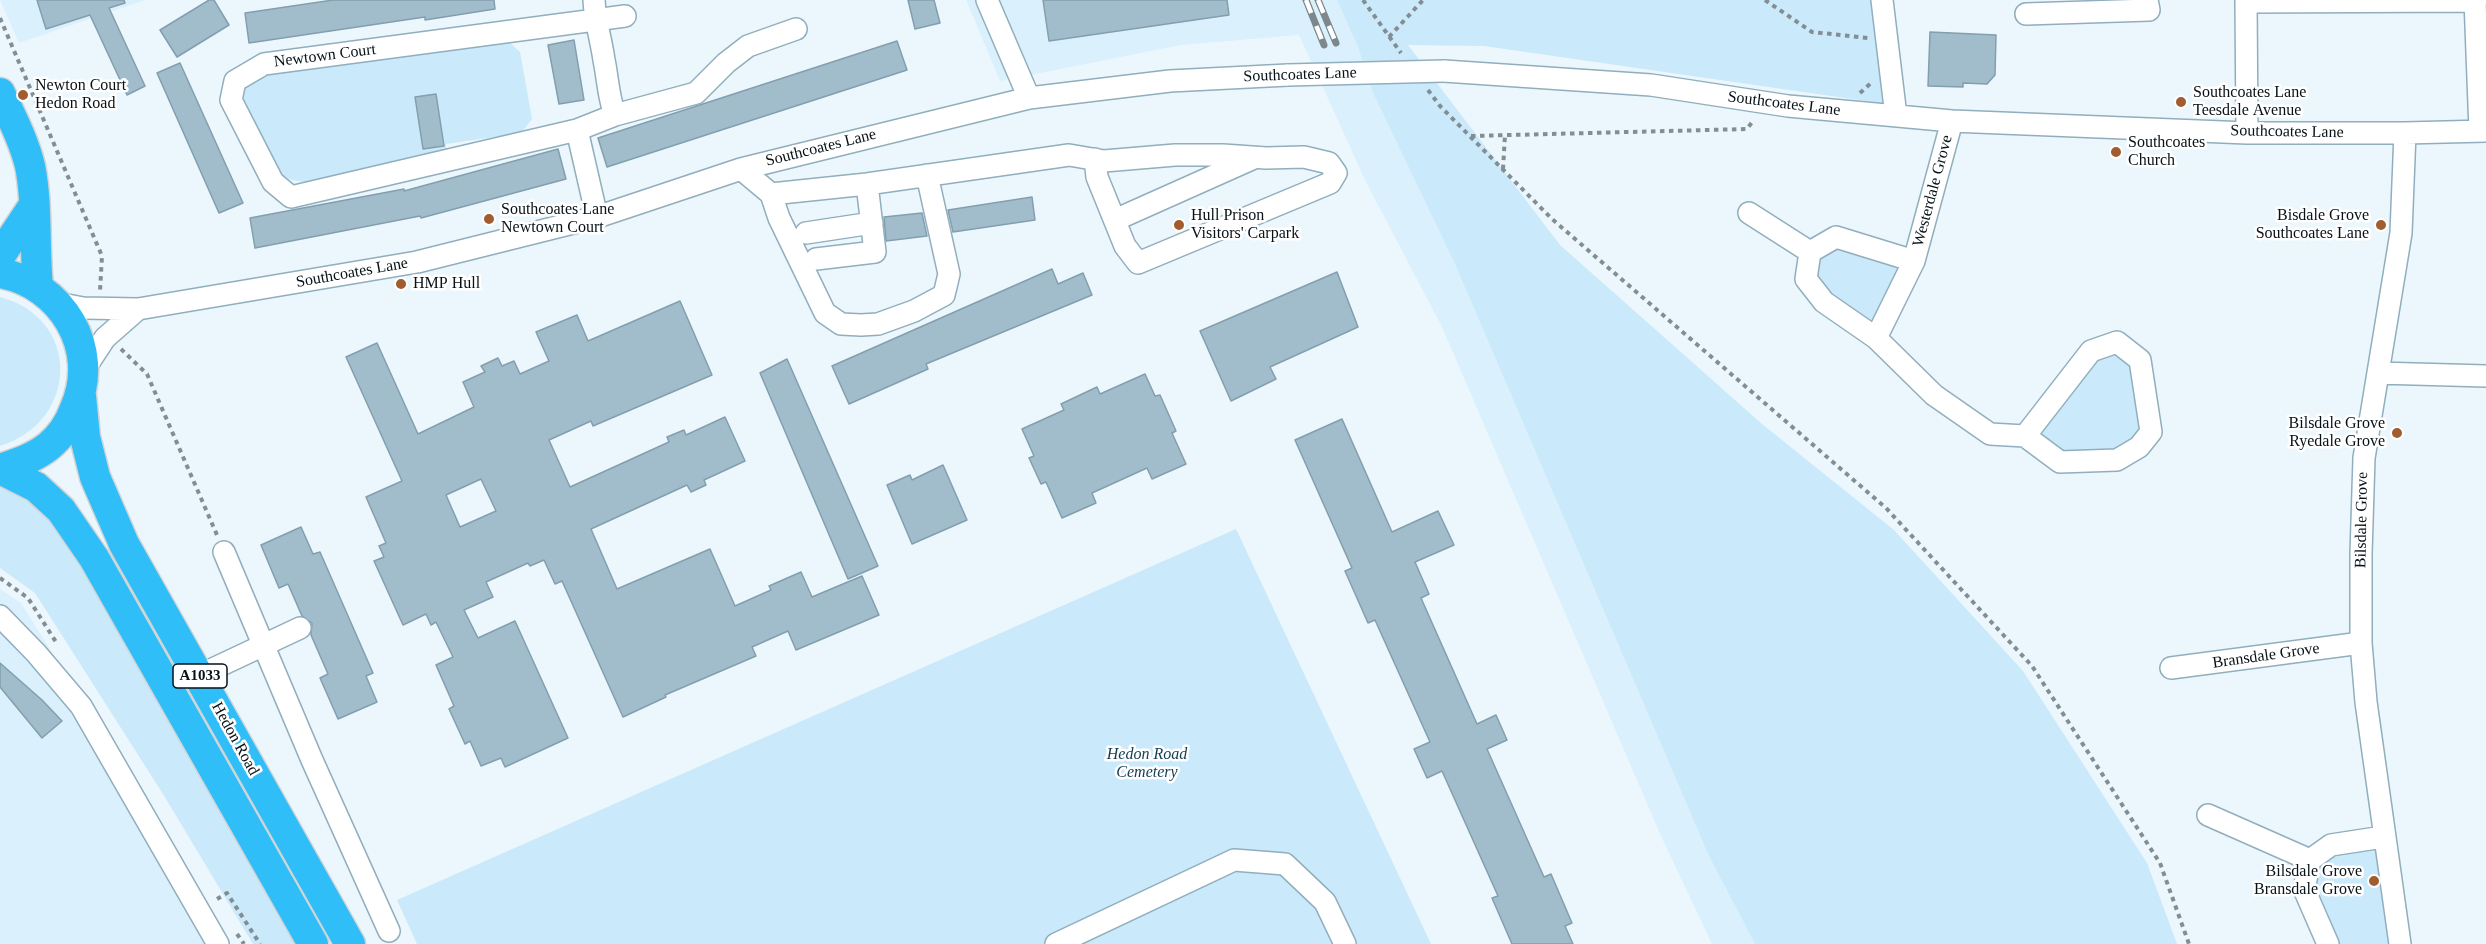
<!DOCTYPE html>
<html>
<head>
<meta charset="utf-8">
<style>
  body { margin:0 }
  canvas { display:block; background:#ebf7fd }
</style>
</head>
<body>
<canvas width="2486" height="944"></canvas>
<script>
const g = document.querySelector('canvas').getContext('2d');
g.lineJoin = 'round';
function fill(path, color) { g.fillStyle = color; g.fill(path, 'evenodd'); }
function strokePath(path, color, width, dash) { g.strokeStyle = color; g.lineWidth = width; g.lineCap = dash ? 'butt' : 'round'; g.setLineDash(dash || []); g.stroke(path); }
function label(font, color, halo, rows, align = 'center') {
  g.font = font + ' Georgia,serif'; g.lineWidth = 5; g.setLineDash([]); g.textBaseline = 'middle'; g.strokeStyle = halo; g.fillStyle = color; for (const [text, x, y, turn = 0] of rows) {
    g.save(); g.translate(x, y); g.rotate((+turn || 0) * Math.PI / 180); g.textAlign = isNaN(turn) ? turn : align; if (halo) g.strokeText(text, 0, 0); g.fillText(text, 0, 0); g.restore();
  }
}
const built = new Path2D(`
  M0,0H145L19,43Z
  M966,0H1337L1358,47L1373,93L1455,264L1709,856L1755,944H1712L1661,836L1442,327L1366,182L1299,35L1181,45L1000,81Z
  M0,589L21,603L147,804L230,944H0Z`);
const green = new Path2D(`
  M1337,0H1873L1887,104L1484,46L1408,45L1560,245L1762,424L1894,530L2023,671L2147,863L2177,944H1755L1709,856L1455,264L1373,93L1358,47Z
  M509,42L520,52L532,119L521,133L446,144V152L304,182C298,181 291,180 286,178C271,170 242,112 243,95C244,85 253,80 261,75Z
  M1836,237L1914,261L1876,338L1824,302L1810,252Z
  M0,297C81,318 80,421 0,446Z
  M2117,342L2140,360L2151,432L2139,447L2060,462L2025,436L2091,351Z
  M0,486L53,508L304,944H253L163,794L35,593L0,568Z
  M1236,529L1431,944H417L397,900Z
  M2383,837L2400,944H2328L2304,889L2310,860Z`);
const building = new Path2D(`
  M37,0H124L125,3L109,8L145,86L127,95L90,15L46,29Z
  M209,0H214L229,25L177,57L160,30Z
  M333,0H494L495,9L425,20V17L249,43L245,13Z
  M908,0H934L940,23L915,29Z
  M1043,0H1227L1229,15L1049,41Z
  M1930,32L1996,35L1995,75L1987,84L1963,83V87L1928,86Z
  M574,40L584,100L559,104L548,45Z
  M897,41L907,70L607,167L598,138Z
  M180,63L243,203L219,213L157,73Z
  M436,94L444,146L423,149L415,97Z
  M558,149L566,179L421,218L420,216L255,248L250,218L404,189V191Z
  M1032,197L1035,220L953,232L948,210Z
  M922,213L927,236L886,241L884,217Z
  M1052,269L1058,284L1083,273L1092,295L926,364L928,369L849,404L832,366Z
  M1337,272L1358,327L1270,367L1276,379L1231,401L1200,331Z
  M680,301L712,375L593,426L591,421L549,440L570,487L669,442L667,437L684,430L686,435L725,417L745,461L704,480L706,485L691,492L687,485L591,529L617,589L710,549L735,606L771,590L769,586L801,572L812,597L862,576L879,615L796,650L788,631L752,647L756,656L665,695L666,697L623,717L562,581L555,584L544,560L530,566L528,563L486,582L493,597L464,610L478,638L515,621L568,738L505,767L501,758L481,766L470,741L465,744L449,709L454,706L436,665L453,657L436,622L431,625L426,614L403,625L374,561L384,557L379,546L386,543L366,497L402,481L346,357L377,343L418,434L474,407L463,382L485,372L481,366L498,358L502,366L514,361L520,374L549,361L536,332L577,315L588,341ZM481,479L496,511L460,527L446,495Z
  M787,359L878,566L848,579L760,373Z
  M1145,374L1155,396L1160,395L1176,431L1172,433L1186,464L1152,479L1147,468L1092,493L1096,503L1062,518L1046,482L1041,484L1029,458L1034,456L1022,429L1064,410L1061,404L1097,387L1100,394Z
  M1342,419L1392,532L1438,511L1454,545L1415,562L1429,594L1421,598L1477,724L1496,715L1507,740L1487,749L1544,877L1551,874L1572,923L1565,926L1573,944H1512L1492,898L1498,896L1442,771L1427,778L1414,749L1430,742L1375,620L1368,623L1345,571L1352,568L1295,440Z
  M943,465L967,520L912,544L887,485L910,475L912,480Z
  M301,527L313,554L320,552L373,673L366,676L377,702L338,719L320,678L328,674L311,635L312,623L302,616L288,584L279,588L261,545Z
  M0,663L42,700L62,721L42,738L0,687Z`);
const path = new Path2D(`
  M1363,0L1401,53
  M1765,0L1812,32L1868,38
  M0,18L102,256L100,291
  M1389,37L1423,0
  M1428,90L1440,106L1552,219L1886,508L2032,666L2160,863L2189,944
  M1860,93L1872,82
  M1471,136L1747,129L1753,121
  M1503,169L1505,135
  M121,349L147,374L217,535
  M0,578L28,598L56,642
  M217,899L227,893L260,944
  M237,934L244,944`);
const minor = new Path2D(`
  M594,0C595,21 601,39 604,60C608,79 608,96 615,115
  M987,0L1029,98
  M1882,0L1896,116
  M2246,0L2247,133
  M2475,0L2480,131
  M2246,2L2476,1
  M2026,14L2149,10L2147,0
  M625,16L264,64L235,81L231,100L273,182L291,197L577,130L615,115L696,93L726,63L748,46L796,29
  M1444,71L1651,85L1788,106L1952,121L2247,133H2405L2486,131
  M1952,121L1914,261L1876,338L1934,395L1990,434L2025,436L2091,351L2117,342L2140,360L2151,432L2139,447L2117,460L2060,462L2025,436
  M577,130L597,217
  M741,169L771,194L779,218L825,313L841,324L861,325L878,324L914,311L944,295L949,274L927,175
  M771,194L867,184L1069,155L1104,161L1175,155H1223L1266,158L1304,157L1329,163L1336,173L1330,183L1138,263L1125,246L1097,177L1095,159
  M1749,213L1810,252
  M1115,220L1254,158
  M806,233L872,223
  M816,259L875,252L867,184
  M57,303L83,308L138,309L417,262L597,217L741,169L1029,98L1170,81L1288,75
  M1876,338L1824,302L1806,279L1810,252L1836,237L1914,261
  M84,370L105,338L138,309
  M2378,373L2486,376
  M224,552L312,760L389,931
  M0,616L36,653L81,706L218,944
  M2171,668L2361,643
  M200,675L300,628
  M2208,815L2310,860
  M1056,944L1234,860L1285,864L1325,902L1345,944
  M2328,944L2304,889L2310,860L2331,845L2383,837
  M2400,944L2366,702L2361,643V554L2364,458L2401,233L2405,133`);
const highway = new Path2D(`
  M0,93C11,116 24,141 30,166C38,205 34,247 38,286
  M0,256L34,205
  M0,273C62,284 101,349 75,408C70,422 61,436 49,446C34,458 18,463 0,469
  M81,396L85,437L95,477L124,544L350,944
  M0,469L36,487L61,510L94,558L313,944`);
const rail = new Path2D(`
  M1306,0L1324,45
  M1318,0L1336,43`);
const minorBridge = new Path2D(`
  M1288,75L1444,71`);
const markers = [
  [23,95,6,"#a15c2f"],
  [2181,102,6,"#a15c2f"],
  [2116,152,6,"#a15c2f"],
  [489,219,6,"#a15c2f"],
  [1179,225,6,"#a15c2f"],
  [2381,225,6,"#a15c2f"],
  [401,284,6,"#a15c2f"],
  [2397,433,6,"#a15c2f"],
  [2374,881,6,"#a15c2f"]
];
const shields = [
  [200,676,54]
];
const shieldNames = [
  ["A1033",200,676]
];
const streetNames = [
  ["Newtown Court",325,56,-7],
  ["Southcoates Lane",1300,75,-2],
  ["Southcoates Lane",1784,104,7],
  ["Southcoates Lane",2287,132,1],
  ["Southcoates Lane",821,148,-14],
  ["Westerdale Grove",1933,191,-75],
  ["Southcoates Lane",352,273,-10],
  ["Bilsdale Grove",2362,520,-89],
  ["Bransdale Grove",2266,656,-8],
  ["Hedon Road",235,739,61]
];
const poiNames = [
  ["Newton Court",35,86],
  ["Hedon Road",35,104],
  ["Southcoates Lane",2193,93],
  ["Teesdale Avenue",2193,111],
  ["Southcoates",2128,143],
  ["Church",2128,161],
  ["Southcoates Lane",501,210],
  ["Newtown Court",501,228],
  ["Hull Prison",1191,216],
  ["Visitors' Carpark",1191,234],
  ["Bisdale Grove",2369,216,"right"],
  ["Southcoates Lane",2369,234,"right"],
  ["HMP Hull",413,284],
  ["Bilsdale Grove",2385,424,"right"],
  ["Ryedale Grove",2385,442,"right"],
  ["Bilsdale Grove",2362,872,"right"],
  ["Bransdale Grove",2362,890,"right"]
];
const parkNames = [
  ["Hedon Road",1147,755],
  ["Cemetery",1147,773]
];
fill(built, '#daf1fd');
fill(green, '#cae9fa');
fill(building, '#a1bdcc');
strokePath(building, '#839fae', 1.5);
strokePath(minor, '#91aebd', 24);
strokePath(highway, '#d2d4d5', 33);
strokePath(path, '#838e94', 4, [4.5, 4.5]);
strokePath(minor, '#fff', 21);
strokePath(highway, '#30bef8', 30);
strokePath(rail, '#7d888d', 7);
strokePath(rail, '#fff', 4.5, [14]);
strokePath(minorBridge, '#91aebd', 24, []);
strokePath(minorBridge, '#fff', 21);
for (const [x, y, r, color] of markers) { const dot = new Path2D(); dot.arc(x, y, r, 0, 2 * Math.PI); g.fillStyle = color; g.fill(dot); strokePath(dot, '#fff', 2); }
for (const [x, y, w] of shields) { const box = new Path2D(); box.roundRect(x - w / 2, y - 12, w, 24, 4.5); g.fillStyle = '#fff'; g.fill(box); strokePath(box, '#071116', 1.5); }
label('bold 15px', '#071116', null, shieldNames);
label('16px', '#071116', '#fff', streetNames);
label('16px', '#071116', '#fff', poiNames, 'left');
label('italic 16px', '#103c50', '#fff', parkNames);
</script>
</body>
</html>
